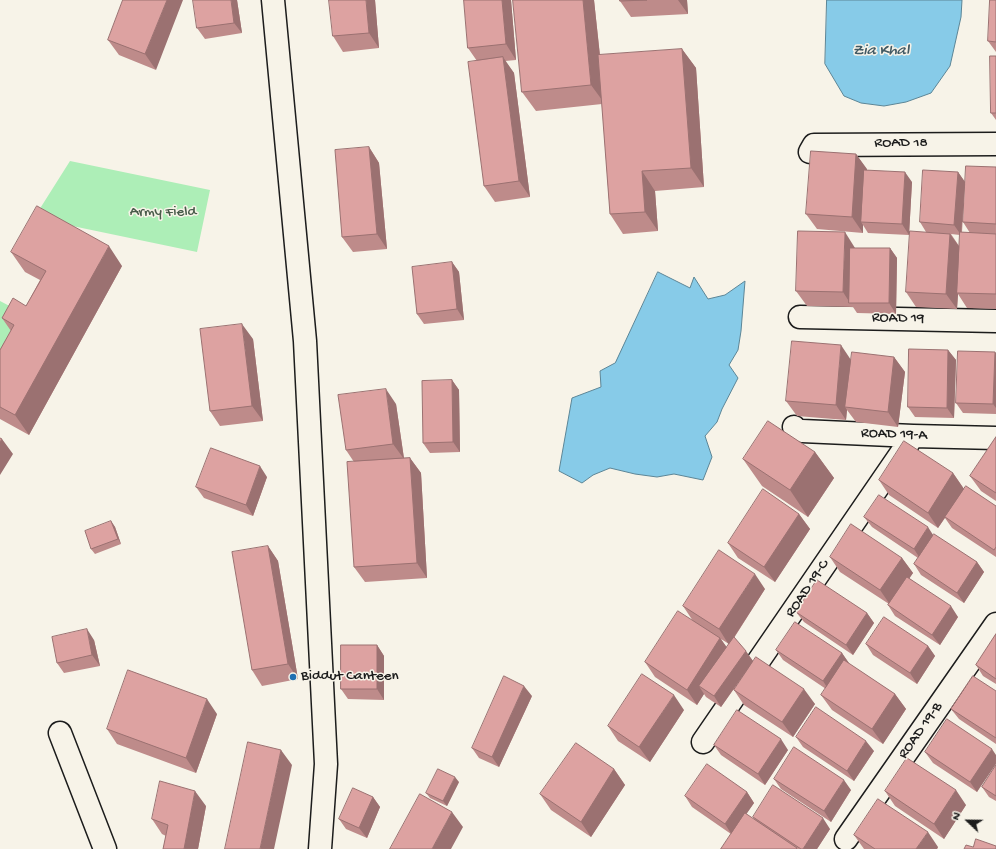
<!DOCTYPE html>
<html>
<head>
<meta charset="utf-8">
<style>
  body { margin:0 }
  #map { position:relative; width:996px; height:849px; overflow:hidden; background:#f7f3e8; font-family:"Gochi Hand",sans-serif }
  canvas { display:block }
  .north { position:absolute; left:948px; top:801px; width:40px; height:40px; -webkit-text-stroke:3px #f7f3e8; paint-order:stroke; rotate:292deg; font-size:11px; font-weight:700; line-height:16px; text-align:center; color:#1c1c1c }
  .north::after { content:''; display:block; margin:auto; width:14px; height:18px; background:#1c1c1c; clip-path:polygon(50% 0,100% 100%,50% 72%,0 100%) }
</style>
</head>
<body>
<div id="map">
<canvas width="996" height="849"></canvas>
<div class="north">N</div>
</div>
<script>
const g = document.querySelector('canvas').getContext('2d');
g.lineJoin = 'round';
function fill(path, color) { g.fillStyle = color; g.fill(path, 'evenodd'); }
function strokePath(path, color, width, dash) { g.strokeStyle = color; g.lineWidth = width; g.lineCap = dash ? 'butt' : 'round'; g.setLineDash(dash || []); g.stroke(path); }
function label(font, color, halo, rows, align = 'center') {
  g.font = font + ' "Gochi Hand",sans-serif'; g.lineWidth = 3; g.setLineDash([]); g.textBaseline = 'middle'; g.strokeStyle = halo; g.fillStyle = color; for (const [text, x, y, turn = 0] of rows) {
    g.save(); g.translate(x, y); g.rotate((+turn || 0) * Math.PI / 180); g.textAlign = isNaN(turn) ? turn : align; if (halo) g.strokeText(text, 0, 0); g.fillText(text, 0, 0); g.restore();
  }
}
const green = new Path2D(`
  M70,161L210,190L197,252L34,218Z
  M0,301L23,313L0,354Z`);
const water = new Path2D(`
  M827,0H962L961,17L950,66L931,93L906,102L884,106L861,103L844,96L825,64Z
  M658,272L690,288L694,277L708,299L725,295L745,281L741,331L738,350L729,365L738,378L722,409L717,422L705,436L712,457L703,480L674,474L657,477L635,474L610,468L593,475L582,483L559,471L572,398L601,387L600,371L615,363Z`);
const minor = new Path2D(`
  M273,0L305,341L326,764L320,849
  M810,152L814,145L996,144
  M800,317L996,321
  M794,427L796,430L802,431L913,436L996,438
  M60,733L105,849
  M703,742L913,436
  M846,839L996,624`);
const wall = new Path2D(`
  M123,0L156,70L119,55L108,40Z
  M237,0L242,33L205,39L197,28Z
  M375,0L379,48L343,52L333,36Z
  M464,0H511L516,60L505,61L514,73L530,197L495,202L484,186L477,61L468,48Z
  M513,0H594L600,55L682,49L696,68L704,187L655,191L658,231L623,234L610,214L602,104L536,111L522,92Z
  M620,0H687L688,14L631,17L620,1Z
  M996,0V52L988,41Z
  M996,56V120L991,113Z
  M369,147L379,163L387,249L353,252L342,237Z
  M856,154L867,170L912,182L909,235L868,233L863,225V233L817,229L806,214Z
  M996,167V309L967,308L958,294L957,309L916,307L906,292L926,232L920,222L958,172L965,182L962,232L970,233L963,222ZM951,234L960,235L959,246Z
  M890,248L897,258L896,314L857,313L853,307L807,306L796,291Z
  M11,252L122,266L29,435L0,419V350L11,331L2,318L26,306L40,280L25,272Z
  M452,262L459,272L464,320L424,324L417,314Z
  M253,339L263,421L220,426L210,411Z
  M948,350L956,360L954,418L915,417L908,407Z
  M996,353V414L963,413L956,403Z
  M894,357L905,372L898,427L856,422L847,410L846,420L797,416L786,401L851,360Z
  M452,380L459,390L460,452L430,453L423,443Z
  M396,404L404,458H410L421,473L427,578L365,582L354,567V462L346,450Z
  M996,437V501L981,491L970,476Z
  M815,452L834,478L808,517L762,486L743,459Z
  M953,473L964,489L996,506V557L952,528L945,518L938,528L889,495L879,480Z
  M267,477L253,516L204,498L196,487Z
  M799,514L810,529L775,582L738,558L728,543Z
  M864,517L933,535L977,562L984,572L964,603L921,575L914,564L918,558L872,527Z
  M111,521L115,527L121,544L95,554L91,549Z
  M268,546L278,561L298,679L262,686L252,670Z
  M830,557L902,558L913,573L909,578L958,617L940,645L895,616L888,605L889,604L840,572Z
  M765,589L734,638L753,661L815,704L793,737L744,705L734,690L746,672L721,707L706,697L704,694L697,705L655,677L645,662L693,621L683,606ZM721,639L729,644L727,648Z
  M796,612L867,613L874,623L853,655L804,622Z
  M996,634V684L983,676L976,665Z
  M94,640L100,666L64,673L57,663Z
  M866,644L928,646L935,656L917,684L873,655Z
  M377,645L384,656V700L348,699L341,689Z
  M776,650L842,653L849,664L895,694L906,709L883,744L832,710L821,695L826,689L783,660Z
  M996,691V744L959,719L951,709Z
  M532,696L499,767L479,758L472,748Z
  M684,710L650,762L618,741L608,726Z
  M217,714L196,773L117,744L107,729Z
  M796,737L874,751L854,781L803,747Z
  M714,745L788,750L765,785L721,755Z
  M925,752L996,755L977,792L933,763Z
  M996,765V801L989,797L982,787Z
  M614,769L625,785L591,837L551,810L540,794Z
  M774,779L851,790L831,822L781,789Z
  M459,782L447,806L430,798L426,793Z
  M885,791L966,805L944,839L895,806Z
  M747,792L754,803L746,814L755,820L753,817L830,829L817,849H721L731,834L692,807L685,796Z
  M373,797L380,807L367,838L346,829L339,819Z
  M206,806L198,849H163L166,836L162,834L152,819Z
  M854,835L938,847L937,849H864Z`);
const shadedWall = new Path2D(`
  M167,0H183L156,70L145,54Z
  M231,0H237L242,33L234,23Z
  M366,0H375L379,48L369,33Z
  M502,0H511L516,60L506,44Z
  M583,0H594L605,104L591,85Z
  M678,0H687L688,14Z
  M682,49L696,68L704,187L691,168Z
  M503,57L514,73L530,197L519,181Z
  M369,147L379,163L387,249L377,234Z
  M856,154L867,169L863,222H861L863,225V233L852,217Z
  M642,171L655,191L658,231L645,212Z
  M905,172L912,182L909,235L902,224Z
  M958,172L965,182L961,235L954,225Z
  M845,232L855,248L850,303L843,292Z
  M950,234L961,249L957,293L958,294L957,309L946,294Z
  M109,246L122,266L29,435L15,415Z
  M890,248L897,258L896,314L889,303Z
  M452,262L459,272L464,320L457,309Z
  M242,324L253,339L263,421L252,406Z
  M841,345L851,360L845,407L847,410L846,420L836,405Z
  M948,350L956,360L954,418L947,408Z
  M995,352L996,353V408L993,404Z
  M894,357L905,372L898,427L888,412Z
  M452,380L459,390L460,452L453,442Z
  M386,389L396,404L404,459L393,444Z
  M2,439L13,454L0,475V442Z
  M815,452L834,478L808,517L790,490Z
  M410,458L421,473L427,578L417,563Z
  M260,466L267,477L253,516L246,505Z
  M953,473L964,489L938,528L928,513Z
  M799,514L810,529L775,582L764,567Z
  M111,521L115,527L121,544L118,539Z
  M928,527L935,538L921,560L914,549Z
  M268,546L278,561L298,679L288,664Z
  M902,558L913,573L891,606L880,590Z
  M977,562L984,572L964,603L957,593Z
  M755,574L765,589L729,645L719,629Z
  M951,606L958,617L940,645L932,635Z
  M867,613L874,623L853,655L846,645Z
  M87,629L94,640L100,666L92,655Z
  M720,638L731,653L699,686L704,694L697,705L687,690Z
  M377,645L384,656V700L377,689Z
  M928,646L935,656L917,684L910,673Z
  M746,651L753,661L721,707L714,696Z
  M842,653L849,663L830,692L823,681Z
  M524,686L532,696L499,767L492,757Z
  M804,689L815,704L793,737L782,722Z
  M895,694L906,709L883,744L872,729Z
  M674,695L684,710L650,762L639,747Z
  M207,699L217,714L196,773L186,758Z
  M781,739L788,750L765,785L758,774Z
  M866,741L874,751L854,781L847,771Z
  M992,749L996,755V764L977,792L970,782Z
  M281,750L292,765L274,849H260Z
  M614,769L625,785L591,837L581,822Z
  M455,777L459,782L447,806L443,801Z
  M844,780L851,790L831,822L824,811Z
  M956,790L966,805L944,839L934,824Z
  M195,791L206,806L198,849H184Z
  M747,792L754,803L732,835L725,824Z
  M373,797L380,807L367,838L359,828Z
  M452,812L463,827L451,849H432Z
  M823,818L830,829L817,849H803Z
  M928,832L938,847L937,849H916Z`);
const building = new Path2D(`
  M123,0H167L145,54L108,40Z
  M193,0H231L234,23L197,28Z
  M329,0H366L369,33L333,36Z
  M464,0H502L506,44L468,48Z
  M513,0H583L591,85L522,92Z
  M620,0H647L620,1Z
  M990,0H996V42L988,41Z
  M682,49L691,168L642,171L645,212L610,214L598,55Z
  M990,56H996V113H991Z
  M503,57L519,181L484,186L468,62Z
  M369,147L377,234L342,237L335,150Z
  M811,151L856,154L852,217L806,214Z
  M966,166L996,167V224L963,222Z
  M864,170L905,172L902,224L861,222Z
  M923,170L958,172L954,225L920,222Z
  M37,206L109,246L15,415L0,407V350L14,325L2,318L13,298L26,306L46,271L11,252Z
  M798,231L845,232L843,292L796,291Z
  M910,231L950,234L946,294L906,292Z
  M960,232L996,234V294L957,293Z
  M850,248H890L889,303H849Z
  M452,262L457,309L417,314L412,267Z
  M242,324L252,406L210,411L200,329Z
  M792,341L841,345L836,405L786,401Z
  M909,349L948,350L947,408L908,407Z
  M958,351L995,352L993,404L956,403Z
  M852,352L894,357L888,412L845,407Z
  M452,380L453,442L423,443L422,381Z
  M386,389L393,444L346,450L338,395Z
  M768,421L815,452L790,490L743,459Z
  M996,437V493L970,476Z
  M0,438L2,439L0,442Z
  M904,441L953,473L928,513L879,480Z
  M211,448L260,466L246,505L196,487Z
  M410,458L417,563L354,567L347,462Z
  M966,486L996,506V547L994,550L945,517Z
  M763,489L799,514L764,567L728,543Z
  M879,495L928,527L914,549L864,517Z
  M111,521L118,539L91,549L85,531Z
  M851,524L902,558L880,590L830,557Z
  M934,534L977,562L957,593L914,564Z
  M268,546L288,664L252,670L232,552Z
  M719,550L755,574L719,629L683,606Z
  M907,577L951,606L932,635L888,605Z
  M817,580L867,613L846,645L796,612Z
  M678,611L720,638L687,690L645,662Z
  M884,617L928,646L910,673L866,644Z
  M795,622L842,653L823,681L776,650Z
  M87,629L92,655L57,663L52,637Z
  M996,634V679L976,665Z
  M734,637L746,651L714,696L699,686Z
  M341,645H377V689H341Z
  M756,657L804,689L782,722L734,690Z
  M844,660L895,694L872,729L821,695Z
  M128,670L207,699L186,758L107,729Z
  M642,674L674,695L639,747L608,726Z
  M504,676L524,686L492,757L472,748Z
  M973,676L996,691V738L951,709Z
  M816,707L866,741L847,771L796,737Z
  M737,710L781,739L758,774L714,745Z
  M947,719L992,749L970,782L925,752Z
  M248,742L281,750L260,849H225Z
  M576,743L614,769L581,822L540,794Z
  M794,747L844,780L824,811L774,779Z
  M907,758L956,790L934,824L885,791Z
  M707,764L747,792L725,824L685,796Z
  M996,765V796L982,787Z
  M438,769L455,777L443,801L426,793Z
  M160,781L195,791L184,849H163L168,825L152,819Z
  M773,785L823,818L803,849H801L753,817Z
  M353,788L373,797L359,828L339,819Z
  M420,794L452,812L432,849H390Z
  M878,799L928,832L916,849H875L854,835Z
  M745,813L797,848L796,849H721Z
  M976,839L996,846V849H964L966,845L973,847Z`);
const markers = [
  [293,677,4,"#1f6fb2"]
];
const streetNames = [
  ["ROAD 18",901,144],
  ["ROAD 19",898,319,1],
  ["ROAD 19-A",894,435,2],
  ["ROAD 19-C",808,589,-56],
  ["ROAD 19-B",921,731,-55]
];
const parkNames = [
  ["Army Field",163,213]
];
const poiNames = [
  ["Biddut Canteen",301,677]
];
const waterNames = [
  ["Zia Khal",881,52]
];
fill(green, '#adeeb7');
fill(water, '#87cbe8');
strokePath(water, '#5c8596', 1);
strokePath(minor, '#1c1c1c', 25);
strokePath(minor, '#f7f3e8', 22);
fill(wall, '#be8b8a');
fill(shadedWall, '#9b7171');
fill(building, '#dda2a1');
strokePath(building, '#9b7171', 1);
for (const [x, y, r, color] of markers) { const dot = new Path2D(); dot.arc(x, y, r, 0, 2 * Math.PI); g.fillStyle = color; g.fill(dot); strokePath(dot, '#f7f3e8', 1.5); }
label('15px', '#1c1c1c', '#f7f3e8', streetNames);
label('15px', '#485b4a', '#f7f3e8', parkNames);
label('15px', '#1c1c1c', '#f7f3e8', poiNames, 'left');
label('italic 16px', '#415963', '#f7f3e8', waterNames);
</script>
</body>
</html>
